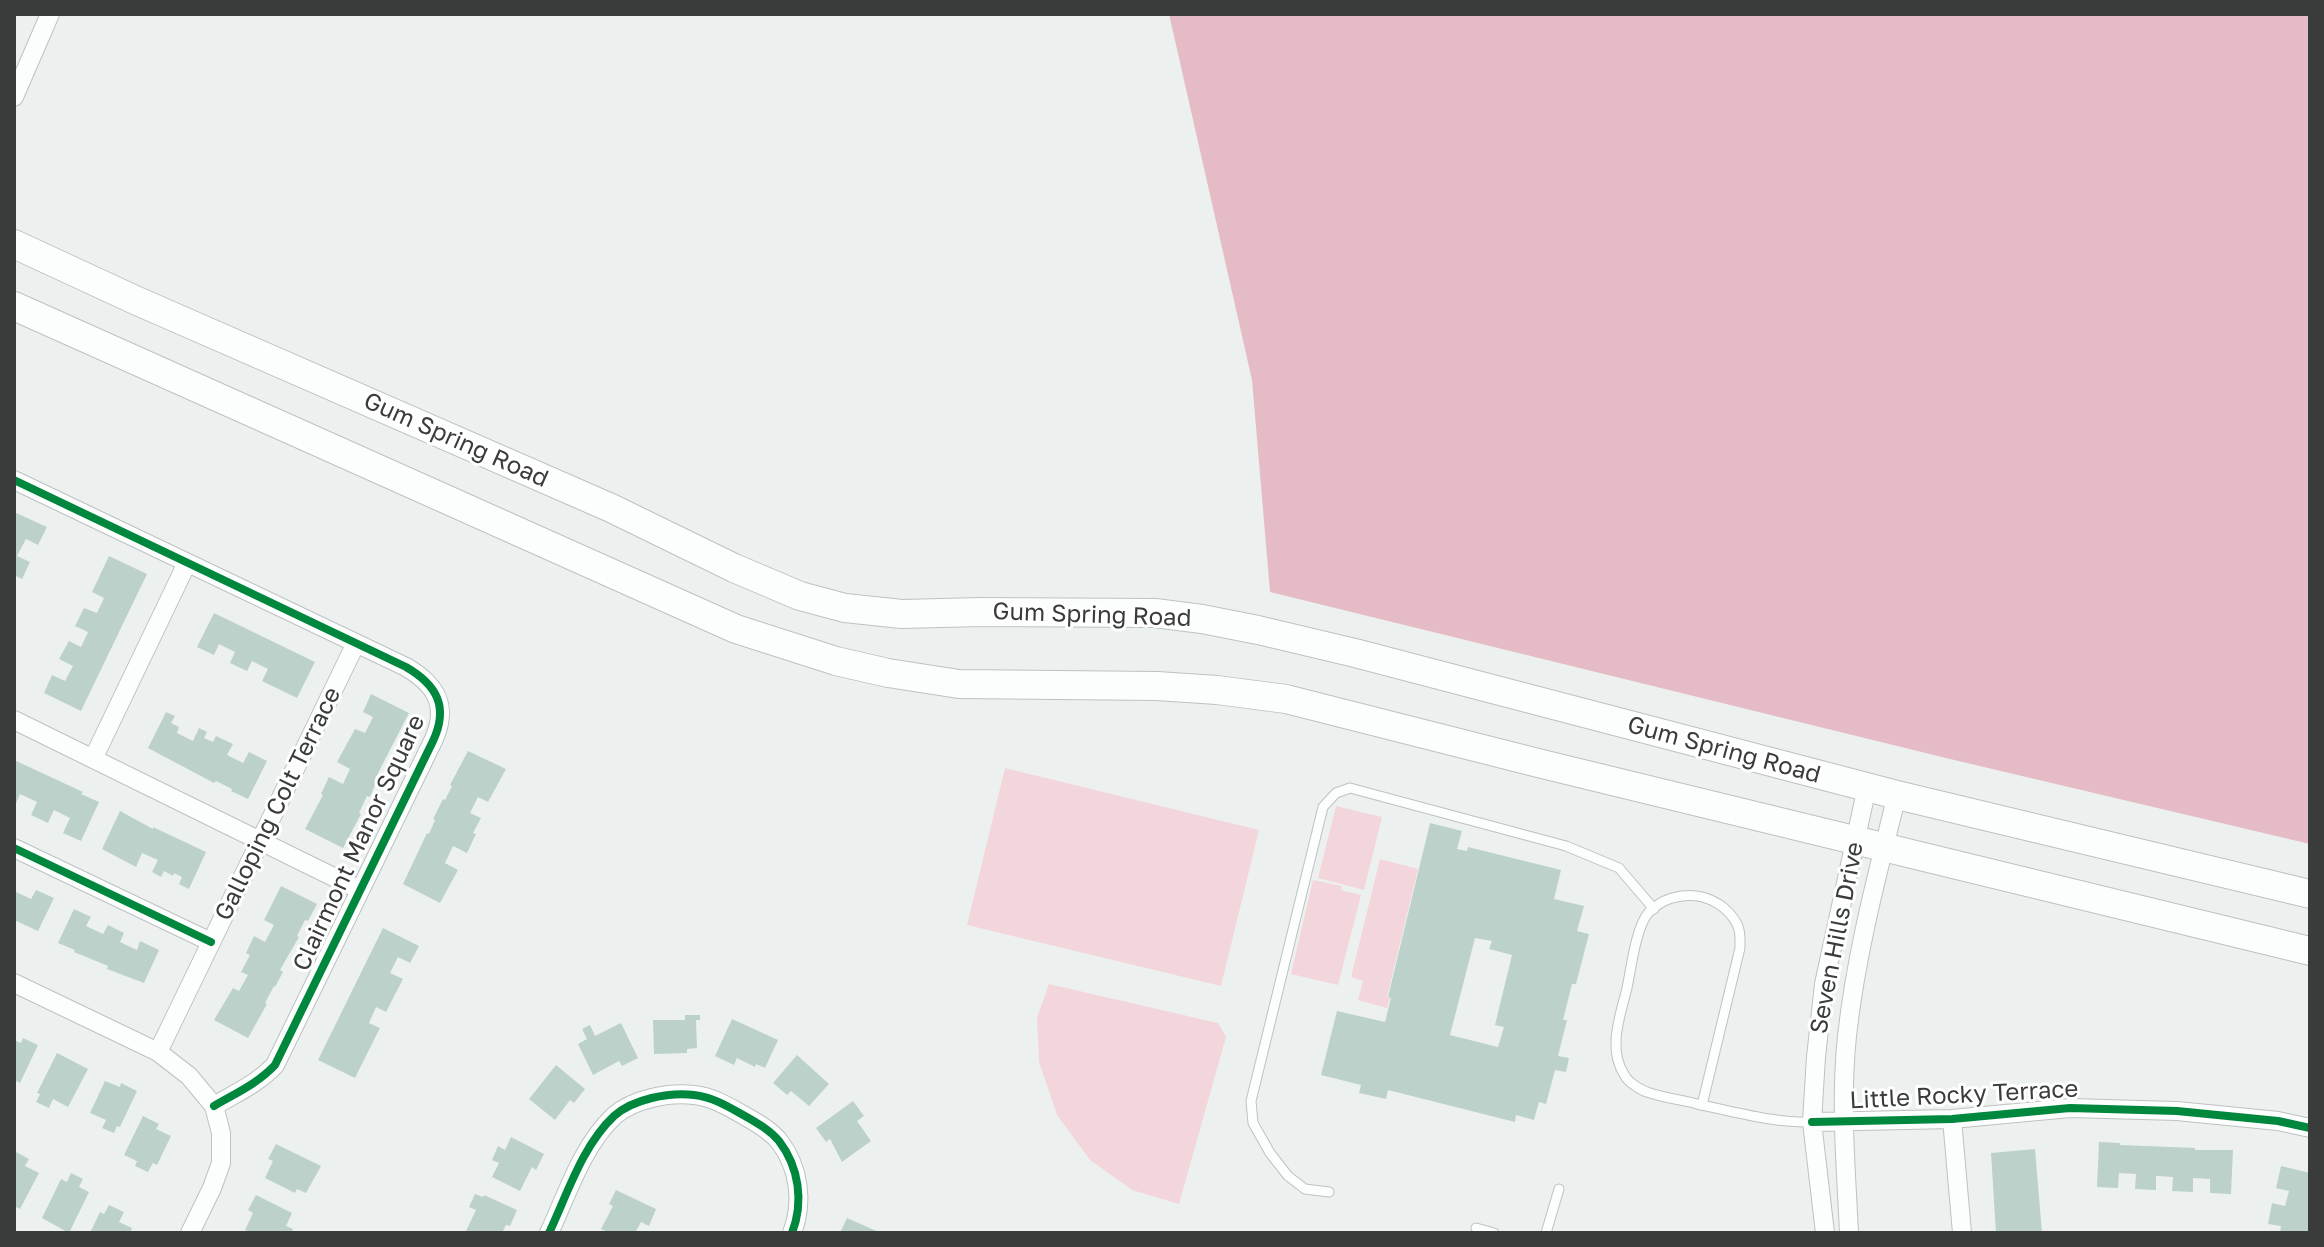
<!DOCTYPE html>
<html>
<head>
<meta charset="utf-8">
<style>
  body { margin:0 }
  #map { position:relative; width:2324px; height:1247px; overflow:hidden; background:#ecf1ef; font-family:"Golos Text",sans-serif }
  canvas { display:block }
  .frame { position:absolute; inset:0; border:16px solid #393c3b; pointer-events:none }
</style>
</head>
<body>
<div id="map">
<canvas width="2324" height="1247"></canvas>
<div class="frame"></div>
</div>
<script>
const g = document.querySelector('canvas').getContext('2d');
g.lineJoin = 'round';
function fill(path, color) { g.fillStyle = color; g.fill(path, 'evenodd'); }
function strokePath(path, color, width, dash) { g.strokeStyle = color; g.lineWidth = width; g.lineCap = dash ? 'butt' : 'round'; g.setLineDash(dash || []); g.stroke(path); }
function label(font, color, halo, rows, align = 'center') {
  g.font = font + ' "Golos Text",sans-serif'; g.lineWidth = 6; g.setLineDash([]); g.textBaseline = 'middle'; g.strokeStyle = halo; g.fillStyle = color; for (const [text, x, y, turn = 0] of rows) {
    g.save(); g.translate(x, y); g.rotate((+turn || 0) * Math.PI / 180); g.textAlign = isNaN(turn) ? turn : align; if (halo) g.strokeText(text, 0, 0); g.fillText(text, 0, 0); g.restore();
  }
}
const green = new Path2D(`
  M1005,768L1259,830L1221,986L967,925Z
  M1336,806L1382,817L1364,890L1318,878Z
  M1380,859L1418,869L1387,997L1390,998L1387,1008L1358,1000L1363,981L1351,977Z
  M1313,880L1342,886L1341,890L1361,895L1338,985L1291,974Z
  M1049,984L1218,1023L1226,1037L1179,1204L1132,1190L1090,1160L1057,1115L1039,1062L1037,1018Z`);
const forest = new Path2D(`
  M1169,14H2310V844L1950,759L1270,592L1252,380Z`);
const building = new Path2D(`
  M14,512L47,527L38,545L26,539L17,556L30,562L22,579L14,575Z
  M109,556L147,574L81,711L44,693L52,675L65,681L73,666L59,659L69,641L81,647L88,632L75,626L84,608L97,613L104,598L92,592Z
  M214,613L315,662L297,698L262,681L268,669L252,661L247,671L230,663L235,652L219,644L214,655L197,647Z
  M371,694L409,713L375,779L377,780L370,797L367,796L359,813L361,814L343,848L305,829L323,795L321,794L329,777L343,784L350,769L337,762L355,729L365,733L373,717L363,712Z
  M166,712L175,716L171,723L179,727L177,733L193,741L199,728L207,732L204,738L213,742L216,736L233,744L227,755L243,763L249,752L267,761L248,799L231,791L232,789L216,781L214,783L148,748Z
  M468,751L506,769L488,802L478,797L470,813L481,818L473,833L476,834L467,853L453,846L445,863L458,870L440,903L403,884L427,833L429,834L435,820L433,819L443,799L445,800L452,786L450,785Z
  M14,760L83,792L81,794L99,802L81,841L63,833L70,818L54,810L48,823L31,815L37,802L20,794L14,808Z
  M120,811L153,829V827L206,852L189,889L179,884L182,877L174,873L173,876L164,871L161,877L152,872L158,860L142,853L136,867L102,849Z
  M1430,823L1462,831L1457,849L1467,851L1468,847L1561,870L1554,899L1584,906L1577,931L1589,934L1576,984H1572L1563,1020H1567L1558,1056L1569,1058L1566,1072L1555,1070L1546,1104L1539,1102L1534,1120L1516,1115L1515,1122L1388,1090L1386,1099L1359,1093L1361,1085L1321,1075L1337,1011L1385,1022L1391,998L1388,997ZM1475,938L1492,941L1489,949L1512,955L1495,1025L1504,1027L1498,1047L1450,1035Z
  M281,886L317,904L308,921L305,920L297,936L299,937L280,970L283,972L275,987L274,986L265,1003L267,1004L248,1038L214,1020L233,988L239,991L248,975L241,972L250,955L246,953L254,936L265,942L274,925L264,920Z
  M36,890L54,898L38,931L14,920V891L31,899Z
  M74,909L91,917L86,926L103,934L108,925L124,933L120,942L137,950L140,941L159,950L144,983L107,969L108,966L74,952L75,950L58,943Z
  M383,928L419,946L410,963L398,957L390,973L403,979L386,1012L376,1007L369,1023L380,1028L355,1078L318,1060Z
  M685,1015H700V1020H696L697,1048L687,1049V1053L654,1054L653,1020H685Z
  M732,1019L778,1040L765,1068L756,1064L755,1067L737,1058L734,1065L715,1056Z
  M621,1023L638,1058L622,1066L619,1061L593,1075L578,1044L587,1039L582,1029L590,1025L595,1036Z
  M23,1038L38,1045L20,1083L14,1080V1040L21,1043Z
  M57,1053L88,1069L68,1107L53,1099L49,1108L36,1102L40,1094L37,1093Z
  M797,1055L829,1084L809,1106L791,1091L787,1095L773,1083Z
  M556,1065L585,1089L574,1103L570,1100L555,1120L529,1099Z
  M105,1081L120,1087L121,1083L137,1091L120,1127L117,1126L114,1133L102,1128L106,1120L90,1113Z
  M853,1101L864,1116L857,1121L871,1141L842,1162L830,1139L826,1142L816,1128Z
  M143,1116L159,1124L156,1129L171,1136L157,1165L153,1163L148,1172L135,1166L137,1161L124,1155Z
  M511,1137L544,1154L536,1170L532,1167L520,1191L492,1177L499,1163L492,1160L498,1146L505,1150Z
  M2099,1142L2120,1143V1145L2195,1148V1150H2233L2231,1194L2210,1193V1179L2193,1178V1192L2172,1191L2173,1177L2156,1176V1190L2135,1189L2136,1174L2119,1173L2118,1188L2097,1187Z
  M276,1144L321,1166L306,1193L297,1189L295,1193L265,1178L273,1161L268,1159Z
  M2035,1149L2042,1233H1996L1991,1153Z
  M14,1151L29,1159L25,1166L39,1173L20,1209L14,1206Z
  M2281,1166L2310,1173V1233H2280L2281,1226L2268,1224L2272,1203L2285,1206L2289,1191L2276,1188Z
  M71,1173L83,1179L79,1187L89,1192L69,1233L42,1218L61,1179L67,1182Z
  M616,1190L656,1209L649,1226L641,1222L635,1233H610L601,1229L613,1206L609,1204Z
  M475,1194L483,1197L484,1195L517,1210L510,1226L506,1225L502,1233H465L476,1210L469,1207Z
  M256,1195L292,1213L286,1226L293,1229L291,1233H252L245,1230L253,1213L248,1210Z
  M109,1205L124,1212L119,1222L132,1228L130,1233H90L100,1212L104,1214Z
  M847,1218L881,1233H840Z`);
const lane = new Path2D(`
  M1702,1105L1740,948C1740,941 1741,931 1737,924C1719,891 1675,886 1649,912C1636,926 1631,969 1627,988C1620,1017 1607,1049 1625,1076C1629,1083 1642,1091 1650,1093C1665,1098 1682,1100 1697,1104C1735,1112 1773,1123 1812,1122
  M1329,1192L1305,1189L1288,1176L1270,1153L1253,1123L1251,1101L1323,807L1336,793L1350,788L1566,846L1619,868L1654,909
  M1476,1228L1494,1233
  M1546,1233L1559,1189`);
const street = new Path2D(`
  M14,97L50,14
  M14,480L406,667C437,685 449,707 433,741L275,1065C257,1084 236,1093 214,1106
  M14,720L360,890
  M93,759L187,563
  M14,848L211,942
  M14,983L158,1052L189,1076L214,1106L221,1133V1163L212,1188L190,1233
  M158,1052L356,643
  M1952,1119L1962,1233
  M1812,1122L1952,1119L2070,1108L2177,1111L2278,1121L2310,1128
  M549,1233C567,1195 582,1146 614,1116C633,1099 669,1092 694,1095C713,1097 729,1107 745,1116C757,1123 770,1130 779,1141C799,1167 804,1202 792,1233
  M1825,1233L1812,1122L1816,1057L1824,984L1867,787
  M1849,1233C1846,1168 1840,1102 1847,1036C1856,954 1877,875 1897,795`);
const primary = new Path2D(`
  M14,244L135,300L611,508L734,568L800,596L845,608L902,614L980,612L1155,613L1202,619L1258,630L1355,653L1897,795L2310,894
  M14,306L736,629L836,661L888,673L959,684L1157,686L1217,690L1286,699L1538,763L2310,951`);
const cycleway = new Path2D(`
  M14,480L406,667C437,685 449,707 433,741L275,1065C257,1084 236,1093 214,1106
  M14,848L211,942
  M1812,1122L1952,1119L2070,1108L2177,1111L2278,1121L2310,1128
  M549,1233C567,1195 582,1146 614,1116C633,1099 669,1092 694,1095C713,1097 729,1107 745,1116C757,1123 770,1130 779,1141C799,1167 804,1202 792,1233`);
const streetNames = [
  ["Gum Spring Road",456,440,24],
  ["Gum Spring Road",1092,615,2],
  ["Gum Spring Road",1724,750,15],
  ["Galloping Colt Terrace",278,804,-64],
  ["Clairmont Manor Square",359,843,-65],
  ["Seven Hills Drive",1837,938,-79],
  ["Little Rocky Terrace",1964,1095,-3]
];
fill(green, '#f3d6dc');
fill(forest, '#e5bcc6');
fill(building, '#bdd1cb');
strokePath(lane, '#bec1c0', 11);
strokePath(street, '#bec1c0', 20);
strokePath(primary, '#bec1c0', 30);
strokePath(lane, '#fcfdfd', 9);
strokePath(street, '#fcfdfd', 18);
strokePath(primary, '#fcfdfd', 28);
strokePath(cycleway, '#00873e', 8);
label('24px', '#393c3b', '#fff', streetNames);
</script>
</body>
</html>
